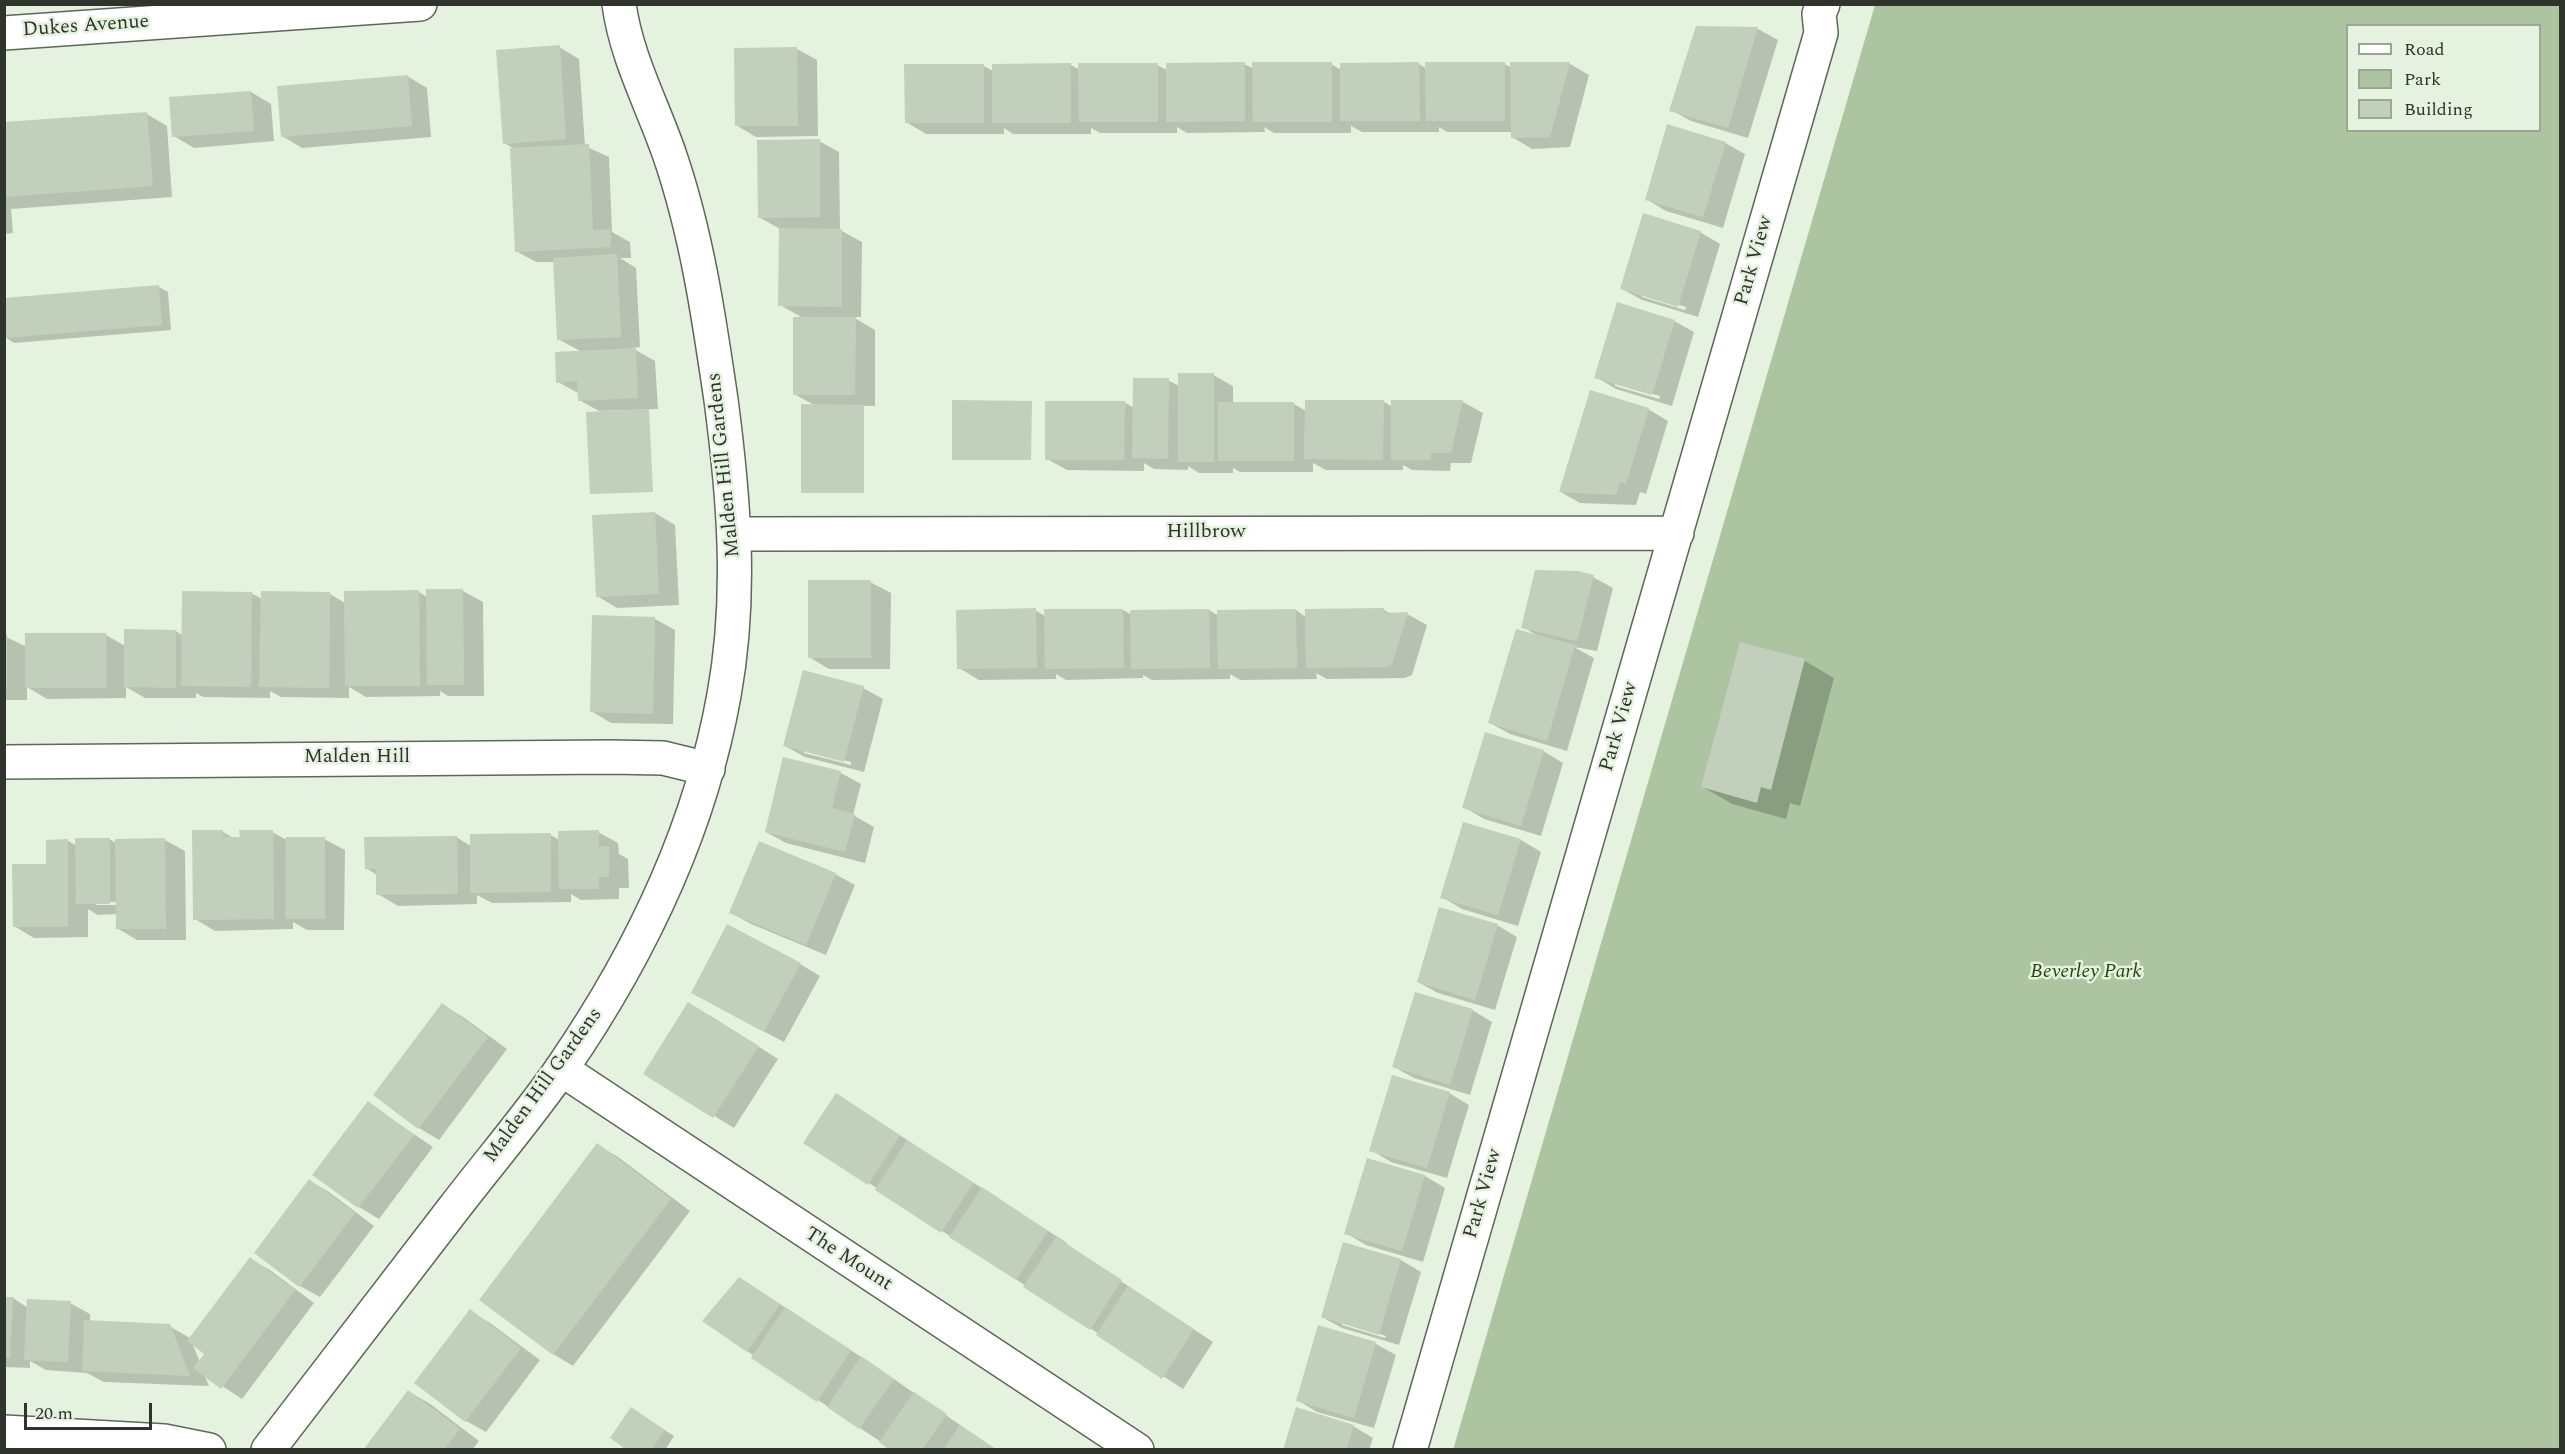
<!DOCTYPE html>
<html>
<head>
<meta charset="utf-8">
<style>
  body { margin:0 }
  #map { position:relative; width:2565px; height:1454px; overflow:hidden; background:#e5f2df; font-family:Spectral,serif }
  canvas { display:block }
  .frame { position:absolute; inset:0; border:6px solid #2f342c; pointer-events:none }
  .legend { position:absolute; left:2346px; top:24px; width:195px; height:108px; box-sizing:border-box; background:#e5f2df; border:2px solid #9ca697; margin:0; padding:8px 10px; list-style:none; font-size:18px; color:#2f342c }
  .legend li { display:flex; align-items:center; gap:12px; height:30px }
  .legend b { width:30px; border:2px solid #9ca697 }
  .scale { position:absolute; left:24px; top:1403px; width:128px; height:27px; box-sizing:border-box; border:3px solid #2f342c; border-top:0; padding-left:8px; font-size:18px; line-height:21px; white-space:nowrap; color:#2f342c; -webkit-text-stroke:4px #e5f2df; paint-order:stroke }
</style>
</head>
<body>
<div id="map">
<canvas width="2565" height="1454"></canvas>
<div class="frame"></div>
<ul class="legend">
<li><b style="height:8px;background:#fff"></b>Road</li>
<li><b style="height:16px;background:#acc5a0"></b>Park</li>
<li><b style="height:16px;background:#c3cfbd"></b>Building</li>
</ul>
<div class="scale">20 m</div>
</div>
<script>
const g = document.querySelector('canvas').getContext('2d');
g.lineJoin = 'round';
function fill(path, color) { g.fillStyle = color; g.fill(path, 'evenodd'); }
function strokePath(path, color, width, dash) { g.strokeStyle = color; g.lineWidth = width; g.lineCap = dash ? 'butt' : 'round'; g.setLineDash(dash || []); g.stroke(path); }
function label(font, color, halo, rows, align = 'center') {
  g.font = font + ' Spectral,serif'; g.lineWidth = 5; g.setLineDash([]); g.textBaseline = 'middle'; g.strokeStyle = halo; g.fillStyle = color; for (const [text, x, y, turn = 0] of rows) {
    g.save(); g.translate(x, y); g.rotate((+turn || 0) * Math.PI / 180); g.textAlign = isNaN(turn) ? turn : align; if (halo) g.strokeText(text, 0, 0); g.fillText(text, 0, 0); g.restore();
  }
}
const green = new Path2D(`
  M1875,5H2560V1449L1453,1450ZM2348,26H2540V130H2348Z`);
const shadow = new Path2D(`
  M1697,27L1758,29L1778,40L1748,138L1691,121L1671,110Z
  M559,47L579,59L585,146L609,157L612,232L630,242L631,258H620L636,268L640,347L632,348L655,361L658,409L599,411L579,400L578,393L558,382L582,352L558,339L555,262H536L516,251L515,149L504,143Z
  M797,49L817,60L818,136L756,137L736,125Z
  M1244,64L1254,69L1331,64L1341,70L1419,64L1427,69L1504,64L1512,68V64H1570L1589,75L1570,147L1532,149L1512,137V132H1447L1439,127V132H1362L1351,126V133H1274L1264,127L1265,132L1187,133L1177,127V133H1100L1091,128V134H1013L1004,128V134H926L906,122L984,66L993,71L1071,65L1080,70L1157,65L1167,70Z
  M407,76L427,88L431,137L302,148L282,136Z
  M251,92L271,104L274,141L194,148L174,136Z
  M147,114L167,126L172,197L11,209L13,233L4,234V124Z
  M819,141L839,152L840,230L862,242L861,317H853L875,330V406L814,405L794,394L803,318L780,305V229L759,217Z
  M1725,143L1745,154L1723,228L1666,211L1646,199Z
  M1700,232L1720,244L1698,317L1642,300L1622,289ZM1642,294L1686,307L1685,310L1642,297Z
  M159,287L168,292L171,330L14,343L5,337Z
  M1674,321L1694,332L1672,406L1616,389L1596,377ZM1615,383L1660,396L1659,399L1615,386Z
  M1213,375L1233,386V404H1294L1306,411L1384,402L1393,407V402H1463L1483,413L1471,463H1451L1450,471L1412,470L1403,465V470H1326L1313,463V472H1240L1233,468V473H1199L1188,466V470L1154,469L1144,463V471L1067,470L1047,459L1124,402L1134,408L1168,380L1179,386Z
  M1648,409L1668,421L1646,494L1640,492L1636,505L1580,503L1561,492Z
  M655,513L675,525L679,605L617,608L597,596Z
  M1593,577L1613,588L1597,651L1574,647L1594,658L1567,751L1510,734L1490,723L1538,636L1523,627Z
  M870,582L891,593L890,669H829L809,657Z
  M463,591L483,602L484,696H448L440,691V696L366,697L349,687V698L281,697L270,691V698L203,697L196,693V698H145L126,687V698L47,699L27,687V700H4V636L27,647L26,635H106L125,646L176,631L183,636L251,593L262,599L330,594L345,603L419,592L427,597Z
  M1035,610L1045,616L1123,610L1132,615L1209,610L1219,616L1296,610L1306,617L1384,610L1391,614H1407L1427,625L1412,675L1405,678L1327,679L1316,673L1317,679L1240,680L1230,674V679L1152,680L1143,675V678L1066,680L1056,674V679L979,680L959,668Z
  M655,619L675,630L673,724L611,723L591,711Z
  M1741,644L1805,661L1834,678L1800,806L1790,803L1786,819L1732,804L1703,787Z
  M863,688L883,699L864,772L805,757L785,746ZM804,750L851,762V765L804,753Z
  M1543,751L1563,763L1541,836L1484,819L1464,807Z
  M784,758L841,773L861,784L853,815L874,827L865,863L786,843L766,832Z
  M193,832H223L235,839L272,832L287,840L324,839L345,850L344,930H307L293,922V929L215,931L195,919Z
  M598,832L618,843L619,854L628,859L629,888H619V899L581,900L571,894V902L492,903L477,895V904L398,906L378,894L377,875L366,868L456,837L471,846L550,835L560,840Z
  M109,839L116,843L165,840L185,851L186,940H137L117,928V914L98,915L88,909V937L34,938L14,926L48,866L68,841L77,846ZM96,902H118V905H96Z
  M1521,840L1541,852L1518,926L1462,909L1442,897Z
  M835,874L855,885L826,955L751,924L731,913Z
  M1497,925L1517,937L1495,1010L1438,993L1418,982Z
  M800,964L820,976L784,1042L712,1004Z
  M443,1005L463,1017L507,1049L439,1140L419,1128L375,1095Z
  M1472,1010L1492,1022L1470,1095L1414,1078L1394,1067Z
  M709,1015L778,1059L734,1128L645,1073Z
  M1449,1093L1469,1105L1447,1178L1391,1162L1371,1150Z
  M368,1103L433,1147L379,1219L359,1207Z
  M856,1107L1067,1243L1066,1245L1213,1342L1183,1389L869,1183Z
  M598,1145L618,1157L690,1211L573,1366L553,1354Z
  M1368,1160L1425,1176L1445,1188L1423,1262L1366,1245L1346,1233Z
  M310,1181L329,1192L374,1226L320,1297L300,1286Z
  M250,1259L270,1270L314,1303L242,1399L204,1374L209,1386L104,1382L87,1373L46,1370L30,1361V1368L4,1367V1298H13L28,1308L70,1303L90,1314V1322L169,1326L190,1338ZM192,1343L206,1354L200,1362Z
  M1401,1260L1421,1272L1399,1345L1342,1328L1322,1317ZM1342,1322L1386,1336L1385,1338L1342,1325Z
  M740,1278L881,1370L996,1450H893L818,1400L747,1351Z
  M470,1311L490,1323L540,1360L486,1432L466,1421L416,1383Z
  M1319,1327L1376,1344L1396,1355L1374,1428L1317,1412L1297,1400Z
  M409,1392L429,1403L479,1441L472,1450H365Z
  M641,1415L674,1436L665,1450H630Z
  M1353,1426L1373,1438L1369,1450H1285Z`);
const building = new Path2D(`
  M1696,26L1758,27L1728,128L1669,111Z
  M560,45L566,139L503,144L496,50Z
  M797,47L798,126H735L734,48Z
  M1245,62V121L1166,122V63Z
  M1252,62H1332V122H1253Z
  M1419,62L1420,121H1340V63Z
  M1425,62H1505V121H1426Z
  M1510,62H1570L1550,137L1511,138Z
  M1071,63V123H992V64Z
  M1078,63H1158V122H1079Z
  M904,64H984V123H905Z
  M408,75L412,126L281,137L277,86Z
  M251,91L254,131L172,137L169,97Z
  M147,112L153,186L4,197V122Z
  M1667,124L1726,142L1703,217L1645,200Z
  M820,139V217L758,218L757,140Z
  M589,144L593,230L611,229V247L515,252L510,148Z
  M1643,213L1701,231L1678,307L1620,289Z
  M779,228L842,229V307L778,306Z
  M617,254L621,337L557,340L553,258Z
  M159,285L162,325L4,338V298Z
  M1617,302L1675,320L1652,395L1594,378Z
  M793,317H856L855,395H793Z
  M636,348L638,398L578,401L577,381L556,383L555,352Z
  M1178,373H1214V462H1178Z
  M1133,378H1169L1168,459L1132,458Z
  M1590,390L1649,408L1626,484L1620,482L1616,495L1559,492Z
  M952,400L1032,401L1031,460H952Z
  M1305,400H1384L1383,460L1304,459Z
  M1391,400H1463L1451,453H1431V460H1391Z
  M1045,401H1125L1124,460H1045Z
  M1218,402H1294V461H1218Z
  M801,404L864,405V493H801Z
  M649,409L653,492L590,494L586,412Z
  M655,512L659,594L596,597L592,515Z
  M1535,570L1578,571L1594,575L1577,641L1521,628Z
  M808,580H871V658H808Z
  M426,589H463L464,685H427Z
  M419,590L420,686H345L344,591Z
  M182,591L252,592L251,687L181,686Z
  M261,591L330,592L329,688L259,687Z
  M1036,608L1037,668L957,669L956,610Z
  M1384,608V613L1408,612L1392,664L1385,667L1306,668L1305,609Z
  M1044,609H1123L1124,668L1045,669Z
  M1209,609L1210,668L1131,669L1130,610Z
  M1296,609L1297,668L1218,669L1217,610Z
  M592,615L655,617L653,714L590,712Z
  M124,629L176,630V688L124,687Z
  M1516,629L1575,645L1547,741L1488,723Z
  M25,633H106L107,688H25Z
  M4,634H7V689H4Z
  M1740,642L1805,659L1771,790L1761,787L1757,803L1701,787Z
  M803,670L864,686L844,762L783,746Z
  M1485,732L1544,750L1521,826L1462,808Z
  M783,757L841,771L832,808L855,814L845,852L765,832Z
  M1463,822L1521,839L1498,915L1440,898Z
  M192,830H223V837H240L239,830H273L274,919L193,920Z
  M599,830V847L609,846V877H599V889H559L558,831Z
  M551,833V892L470,893V834Z
  M457,836L458,894L376,895V869H365L364,837Z
  M286,837H325V919H285Z
  M75,838H110V904H76Z
  M165,838L166,929H116L115,839Z
  M68,839V927H13L12,864H46V840Z
  M759,841L836,873L806,945L729,913Z
  M1439,907L1498,924L1475,1000L1417,982Z
  M727,924L801,963L764,1032L691,993Z
  M1415,992L1473,1009L1450,1085L1392,1067Z
  M688,1002L759,1046L713,1118L643,1074Z
  M442,1003L488,1037L418,1129L373,1095Z
  M1392,1075L1450,1092L1427,1168L1369,1151Z
  M836,1093L900,1135L868,1185L803,1143Z
  M368,1101L414,1135L358,1208L312,1175Z
  M907,1140L973,1183L941,1233L875,1190Z
  M597,1143L671,1199L553,1355L479,1300Z
  M1367,1158L1425,1175L1402,1251L1344,1234Z
  M309,1179L355,1213L299,1287L254,1253Z
  M982,1187L1048,1231L1016,1280L949,1237Z
  M1056,1237L1122,1280L1090,1330L1023,1287Z
  M1343,1242L1401,1259L1379,1335L1321,1317Z
  M250,1257L295,1290L221,1389L193,1368L204,1354L187,1341Z
  M739,1277L780,1304L747,1352L702,1321Z
  M1128,1286L1194,1329L1162,1379L1096,1335Z
  M4,1297H13L10,1358H4Z
  M27,1299L71,1301L68,1362L24,1360Z
  M785,1307L851,1350L817,1402L751,1358Z
  M470,1309L521,1348L465,1422L414,1383Z
  M84,1320L170,1324L190,1376L82,1371Z
  M1318,1325L1376,1342L1354,1418L1296,1401Z
  M861,1356L894,1379L859,1429L827,1407Z
  M408,1390L460,1429L444,1450H363Z
  M914,1392L947,1414L922,1450H890L879,1442Z
  M631,1407L665,1430L651,1450H627L610,1438Z
  M1296,1407L1354,1425L1346,1450H1283Z
  M960,1425L993,1447L996,1450H943Z`);
const minor = new Path2D(`
  M4,33L420,4
  M735,534L1677,533
  M4,762L610,757L663,758L708,769
  M561,1069L1137,1450
  M4,1432L164,1441L209,1450
  M268,1450C330,1369 392,1288 454,1208C490,1161 529,1116 562,1068C639,956 700,830 724,695C742,597 734,498 721,400C709,318 697,235 670,156C653,106 626,57 619,4
  M1410,1450L1821,33L1819,14L1823,4`);
const streetNames = [
  ["Dukes Avenue",86,27,-4],
  ["Park View",1755,261,-74],
  ["Malden Hill Gardens",725,465,-96],
  ["Hillbrow",1206,533],
  ["Park View",1620,727,-74],
  ["Malden Hill",357,758],
  ["Malden Hill Gardens",544,1086,-54],
  ["Park View",1484,1194,-74],
  ["The Mount",848,1260,33]
];
const parkNames = [
  ["Beverley Park",2086,973]
];
fill(green, '#acc5a0');
fill(shadow, '#0003');
fill(building, '#c3cfbd');
strokePath(minor, '#5d6857', 36);
strokePath(minor, '#fff', 33);
label('20px', '#2f342c', '#e5f2df', streetNames);
label('italic 20px', '#244510', '#e5f2df', parkNames);
</script>
</body>
</html>
